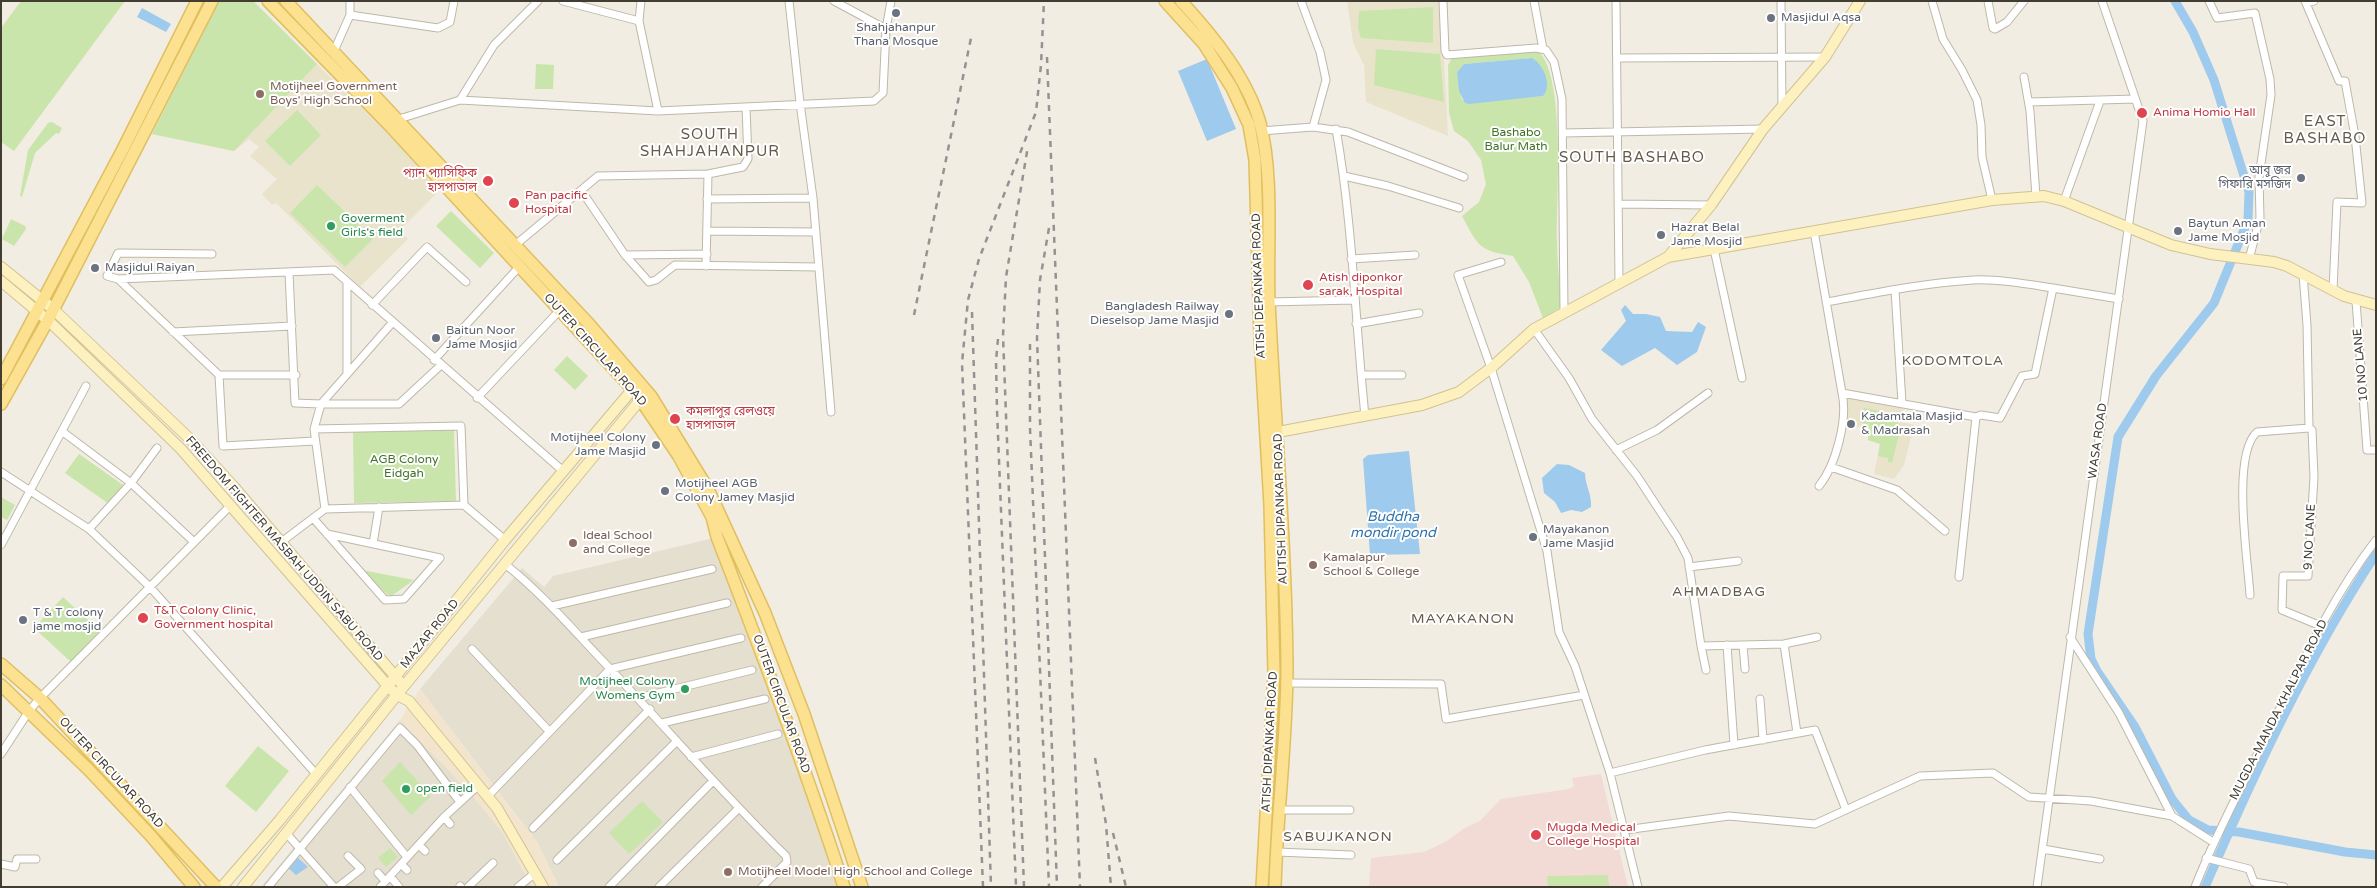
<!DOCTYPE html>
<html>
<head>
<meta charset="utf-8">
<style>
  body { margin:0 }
  #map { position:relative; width:2377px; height:888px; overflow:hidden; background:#f1ede2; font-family:"Varela Round",sans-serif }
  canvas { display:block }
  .frame { position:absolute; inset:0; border:2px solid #423d33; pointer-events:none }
</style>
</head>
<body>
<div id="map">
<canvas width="2377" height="888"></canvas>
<div class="frame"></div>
</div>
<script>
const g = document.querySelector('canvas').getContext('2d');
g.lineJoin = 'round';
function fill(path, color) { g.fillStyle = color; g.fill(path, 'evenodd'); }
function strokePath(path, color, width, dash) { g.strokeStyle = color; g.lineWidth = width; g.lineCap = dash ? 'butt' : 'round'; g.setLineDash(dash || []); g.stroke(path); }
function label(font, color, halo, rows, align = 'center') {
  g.font = font + ' "Varela Round","Noto Sans Bengali",sans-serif'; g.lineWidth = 4; g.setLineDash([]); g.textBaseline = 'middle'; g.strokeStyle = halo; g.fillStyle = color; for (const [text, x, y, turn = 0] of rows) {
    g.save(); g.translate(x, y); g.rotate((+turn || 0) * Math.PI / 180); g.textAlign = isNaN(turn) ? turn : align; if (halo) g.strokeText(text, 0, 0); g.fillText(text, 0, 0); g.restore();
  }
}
const residential = new Path2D(`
  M714,538L797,755L829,864L838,887H559L537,842L420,689L522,568L544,587L553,576Z
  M400,720L467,789L503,833L532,887H261Z`);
const commercial = new Path2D(`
  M420,689L537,842L559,887H532L503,833L467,789L400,720Z`);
const education = new Path2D(`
  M219,1H253L393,139L440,190L400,230L408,239L360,287L276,203L272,205L262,194L277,179L250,156L259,147L249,139L234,151L152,134Z
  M1347,1H1441L1448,136L1366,102L1364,65L1353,43Z
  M1846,394L1904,404L1901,422L1914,425L1904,465L1894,479L1874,474L1880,444L1868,440V429L1841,424Z`);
const medical = new Path2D(`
  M1601,774L1628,887H1369L1371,858L1424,852L1447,841L1463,829L1480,821L1501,799L1569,789L1574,786L1572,778Z`);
const green = new Path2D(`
  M21,1H125L14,151L1,142V28Z
  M219,1H253L317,64L234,151L152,134Z
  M1433,7V43L1361,38L1358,28L1359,11Z
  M1376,49L1440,54L1444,102L1374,85Z
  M1518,51L1539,52C1566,78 1556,202 1557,241C1557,263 1560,285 1561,307L1543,318L1529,282L1513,256C1479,251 1478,246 1462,216L1479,202L1486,184L1481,160L1468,141L1454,131L1449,113L1448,65L1452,58ZM1532,58L1543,96L1499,100H1462L1457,72L1464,64Z
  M536,64L554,65L553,89H535Z
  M297,110L321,135L290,166L265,141Z
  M52,122L62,128L59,134L56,133L35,153L22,197L20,196L28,150L48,123Z
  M317,185L373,239L345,267L290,213Z
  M451,211L494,253L480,268L436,226Z
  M11,219L25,226L26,229L14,246L2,239Z
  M567,356L588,376L575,390L554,370Z
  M1864,408L1895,414L1894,420L1901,426L1892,463L1888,462V458L1878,456L1880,444L1868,440L1869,425L1861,422Z
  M454,430L456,501L354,503L353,432Z
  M79,454L123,485L109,504L65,473Z
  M1,497L15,505L7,520L1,517Z
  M362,570L414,580L390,597Z
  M63,597L100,631L71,662L34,628Z
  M258,746L289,771L256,812L225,786Z
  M400,762L431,796L411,815L382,781Z
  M642,801L663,822L629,854L609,833Z
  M390,848L398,857L386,867L378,858Z
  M1608,875L1609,887H1548L1547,876Z`);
const water = new Path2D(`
  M142,8L171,24L166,32L137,17Z
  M1532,58C1543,64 1553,85 1543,96L1469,104L1465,103L1459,91L1457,72L1464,64Z
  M1207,59L1236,129L1207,141L1178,71Z
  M1625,305L1633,314H1646L1660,317L1666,331L1692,332L1698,322L1706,327L1697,352L1677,365L1655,348L1622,366L1601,350L1626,321L1621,310Z
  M1409,451L1420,554L1370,555L1363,459L1368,455Z
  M1557,464L1569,465L1585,473C1585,485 1592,494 1591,507L1582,512L1571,510L1561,513L1555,502L1544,493L1542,478Z
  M297,857L308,867L296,875L286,866Z`);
const canal = new Path2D(`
  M2175,1L2193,32L2214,80L2249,192L2248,220L2214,303L2156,376L2118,437L2088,634L2091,659L2097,671L2135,727L2172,799L2189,820L2208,830L2239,832L2345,852L2376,855
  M2205,887C2254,774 2308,657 2376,554`);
const street = new Path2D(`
  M350,1V15L438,28L450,22L454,1
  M563,1L639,21
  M641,1L639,21L658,111
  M789,1L800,103L813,198L831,412
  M834,1L886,29
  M1301,1L1320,52L1326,80L1313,127
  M1443,1L1445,51L1447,55L1536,48L1546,50L1554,62L1562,99L1564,312
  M1534,1L1543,49
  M1616,1L1619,282
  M1781,1L1782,108
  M1932,1L1943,39L1962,70L1977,100L1981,125L1982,157L1992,200
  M1988,1L1993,28L1995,29L2007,22L2024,1
  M2209,1L2217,18L2255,13L2270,79L2271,95L2259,177L2260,218L2249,259
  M2305,1L2339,81H2345L2355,136L2362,203L2337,202L2333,290
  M2306,3L2314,1
  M334,51L350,15
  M1617,58L1825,57
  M2024,77L2030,111L2036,197
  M460,100L658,111L874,101L883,93L886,29L891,1
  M2029,102L2135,99
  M396,122L399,119L460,100L494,45L538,1
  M1336,129C1353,224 1355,320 1365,416
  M1261,131L1313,127L1348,132L1464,177
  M1563,133L1763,129
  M708,174L743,167L748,159L746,107
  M1344,176L1388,186L1459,208
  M581,190L625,255L649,282L656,280L675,265L819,267
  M707,199L813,198
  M2064,201L2100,101
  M1618,204L1711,205
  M707,231L816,232
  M1814,231L1842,393L1976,417L1981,415L2000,418L2022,376L2035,374L2053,288C2027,284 1999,279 1973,280C1924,283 1875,293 1827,302
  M514,246L598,176L708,174L706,266
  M1714,249L1742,378
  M625,255L707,254
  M1351,259L1415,255
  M1501,262L1458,275L1491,368L1547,551L1559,632L1575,666L1610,773L1638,887
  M289,273L295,403L321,404L314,429L325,509
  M118,279L107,276L118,253L212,254
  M347,282V374
  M2053,288L2119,299
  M1895,290L1902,403
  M2356,301L2367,450H2376
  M1269,302L1354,300
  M372,305L427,247L466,282
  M1356,324L1419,313
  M1534,329L1569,378L1592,419L1637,476L1677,537L1688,558L1701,646
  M173,332L292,326
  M434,360L519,267
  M219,375L223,446L315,441
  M296,375H219L118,279L334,270L563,471
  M1361,375H1402
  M477,398L559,311
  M321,404H399L441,365
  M321,404L392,323
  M2309,428L2312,430L2314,477L2308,576H2283L2282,610L2321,626
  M314,429L461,426L464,505
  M63,432L131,483L194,542
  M1616,450L1657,430L1708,393
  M1831,467L1897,490L1945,531
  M1,472L89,529L150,587L316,774
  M1819,486C1836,465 1848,419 1842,393
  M313,518L385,600L404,599L440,558L327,534
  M89,529L131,483L157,448
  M280,543L325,509L464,505L505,540
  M373,544L379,507
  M1,545L86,386
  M505,564C540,592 568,624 599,657C662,723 721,792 786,856L787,862L762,887
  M1689,567L1738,561
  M1959,577L1976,417
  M2250,595C2248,561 2231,455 2257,432L2309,428L2307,325L2303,274
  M552,606L712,569
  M581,637L727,603
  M2070,637L2119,713L2172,816
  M1784,644L1797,733
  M1727,645L1734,745
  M1743,645L1745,669
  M472,649L549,731
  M1706,670L1701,646L1784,644L1817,637
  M1286,683L1441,684L1446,719L1584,695
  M638,698L752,670
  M1760,699L1763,740
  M662,723L765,699
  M1,754L29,711L40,698L231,505
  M691,757L778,734
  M1610,773L1705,750L1815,730L1846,810
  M350,787L407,857
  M488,796L610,669L741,638
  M1280,810H1350
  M444,817L450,824
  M533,828L650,709
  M1625,830L1729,816L1815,824L1920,776L1993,773L2029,797L2091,801L2172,816L2213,842
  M287,834L334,887
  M419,845L425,851
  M2043,849L2100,859
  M1277,852L1351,855
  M2206,858L2249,869L2254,882L2284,887
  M557,860L677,741
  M1,864L15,867L17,859H36
  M401,864L407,870
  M378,873L385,881
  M390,876L399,887
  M460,886L461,887
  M268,887L400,728L417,745L460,802
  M338,887L361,869L348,856
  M380,887L444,817L479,785
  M468,887L493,863
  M518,887L535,873
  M609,887L713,781
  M659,887L738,809
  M2037,887L2143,121L2102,1
  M2195,887C2215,836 2241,788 2265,739C2299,670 2329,601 2376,540`);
const secondary = new Path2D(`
  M1668,257L1992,200L2044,196L2064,201L2171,245L2210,254L2274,262L2287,266L2344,296L2376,305
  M1,267L53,309L191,440L234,487L400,682
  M1,281L51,323L181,449L388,686L397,695L409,701L497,808L543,887
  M1278,432L1422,405L1459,392L1491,368L1534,329L1668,257L1711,205L1763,129L1825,57L1860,1
  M222,887L279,821L505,540L637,384
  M243,887L404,686L645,394`);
const primary = new Path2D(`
  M268,1L391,127L636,393L678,455L712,517L717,537C762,653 806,769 844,887
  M286,1L589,324L651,396L708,489L765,613L804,714L862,887
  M1165,1L1204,44L1232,88L1249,125L1255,160L1260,336L1270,505L1274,673L1262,887
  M1181,1C1213,36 1247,77 1260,123C1274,175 1267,247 1269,301C1275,423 1286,545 1287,667C1287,740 1277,814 1275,887
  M1,379L123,149L197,1
  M1,404L48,320L212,1
  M1,664L40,698L216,887
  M1,685L89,770L151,836L194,887`);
const rail = new Path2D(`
  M1047,57L1080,887
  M1049,228L1040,280L1037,338L1057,887
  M972,312L991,887
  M914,315L971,38
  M998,339L996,361L997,410L1016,887
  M1030,344V428L1049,887
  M1095,758L1106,824L1111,887
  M1113,833L1126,887
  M983,887L962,363L968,300L979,259L1036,112L1041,65L1044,1
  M1024,887L1003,336L1006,277L1028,146`);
const markers = [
  [896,13,5,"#6b7280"],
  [1771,18,5,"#6b7280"],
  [260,94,5,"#8d6e63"],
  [2142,113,6,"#e0444e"],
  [2301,178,5,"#6b7280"],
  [488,181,6,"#e0444e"],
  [514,203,6,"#e0444e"],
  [331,226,5,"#2e9e5b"],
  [2178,231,5,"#6b7280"],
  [1661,235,5,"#6b7280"],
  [95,268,5,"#6b7280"],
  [1308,285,6,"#e0444e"],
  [1229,314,5,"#6b7280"],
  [436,338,5,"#6b7280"],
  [675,419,6,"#e0444e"],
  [1851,424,5,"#6b7280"],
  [656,445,5,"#6b7280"],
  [665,491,5,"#6b7280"],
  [1533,537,5,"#6b7280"],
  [573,543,5,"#8d6e63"],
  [1313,565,5,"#8d6e63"],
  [143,618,6,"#e0444e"],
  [23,620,5,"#6b7280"],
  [685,689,5,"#2e9e5b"],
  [406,789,5,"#2e9e5b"],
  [1536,835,6,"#e0444e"],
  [728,872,5,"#8d6e63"]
];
const worshipNames = [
  ["Masjidul Aqsa",1781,18],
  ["Shahjahanpur",896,28,"center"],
  ["Thana Mosque",896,42,"center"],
  ["আবু জর",2291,171,"right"],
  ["গিফারি মসজিদ",2291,185,"right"],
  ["Baytun Aman",2188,224],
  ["Jame Mosjid",2188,238],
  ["Hazrat Belal",1671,228],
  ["Jame Mosjid",1671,242],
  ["Masjidul Raiyan",105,268],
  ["Bangladesh Railway",1219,307,"right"],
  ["Dieselsop Jame Masjid",1219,321,"right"],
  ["Baitun Noor",446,331],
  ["Jame Mosjid",446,345],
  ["Kadamtala Masjid",1861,417],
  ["& Madrasah",1861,431],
  ["Motijheel Colony",646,438,"right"],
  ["Jame Masjid",646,452,"right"],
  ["Motijheel AGB",675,484],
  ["Colony Jamey Masjid",675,498],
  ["Mayakanon",1543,530],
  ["Jame Masjid",1543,544],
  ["T & T colony",33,613],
  ["jame mosjid",33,627]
];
const educationNames = [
  ["Motijheel Government",270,87],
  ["Boys' High School",270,101],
  ["Ideal School",583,536],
  ["and College",583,550],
  ["Kamalapur",1323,558],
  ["School & College",1323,572],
  ["Motijheel Model High School and College",738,872]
];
const healthNames = [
  ["Anima Homio Hall",2153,113],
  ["প্যান প্যাসিফিক",477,174,"right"],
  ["হাসপাতাল",477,188,"right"],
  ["Pan pacific",525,196],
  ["Hospital",525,210],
  ["Atish diponkor",1319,278],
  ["sarak, Hospital",1319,292],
  ["কমলাপুর রেলওয়ে",686,412],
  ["হাসপাতাল",686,426],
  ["T&T Colony Clinic,",154,611],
  ["Government hospital",154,625],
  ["Mugda Medical",1547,828],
  ["College Hospital",1547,842]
];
const parkNames = [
  ["Bashabo",1516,133],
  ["Balur Math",1516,147],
  ["AGB Colony",404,460],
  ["Eidgah",404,474]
];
const leisureNames = [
  ["Goverment",341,219],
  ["Girls's field",341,233],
  ["Motijheel Colony",675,682,"right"],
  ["Womens Gym",675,696,"right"],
  ["open field",416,789]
];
const streetNames = [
  ["ATISH DEPANKAR ROAD",1259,286,-92],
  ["OUTER CIRCULAR ROAD",595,350,48],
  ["10 NO LANE",2361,365,-95],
  ["WASA ROAD",2098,441,-82],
  ["AUTISH DIPANKAR ROAD",1281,509,-92],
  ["9 NO LANE",2310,537,-87],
  ["FREEDOM FIGHTER MASBAH UDDIN SABU ROAD",284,549,49],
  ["MAZAR ROAD",430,634,-51],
  ["OUTER CIRCULAR ROAD",781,704,70],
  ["MUGDA-MANDA KHALPAR ROAD",2279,710,-63],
  ["ATISH DIPANKAR ROAD",1270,742,-87],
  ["OUTER CIRCULAR ROAD",111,773,47]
];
const neighbourhoodNames = [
  ["KODOMTOLA",1953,361],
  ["AHMADBAG",1719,592],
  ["MAYAKANON",1463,619],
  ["SABUJKANON",1338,837]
];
const waterNames = [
  ["Buddha",1393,517],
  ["mondir pond",1393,533]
];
const quarterNames = [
  ["EAST",2325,122],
  ["BASHABO",2325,139],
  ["SOUTH",710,135],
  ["SHAHJAHANPUR",710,152],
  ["SOUTH BASHABO",1632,158]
];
fill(residential, '#e5dfd0');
fill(commercial, '#f3e5cd');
fill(education, '#eae3cc');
fill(medical, '#f2dad5');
fill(green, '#c9e5ab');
fill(water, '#9ecaee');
strokePath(canal, '#9ecaee', 9);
strokePath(street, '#bfb8a8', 9);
strokePath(secondary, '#d1c293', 12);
strokePath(primary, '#e0bf61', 14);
strokePath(street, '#fff', 7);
strokePath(secondary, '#fdf1c0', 10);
strokePath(primary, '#fce190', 11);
strokePath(rail, '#939393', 2.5, [6, 6]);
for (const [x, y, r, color] of markers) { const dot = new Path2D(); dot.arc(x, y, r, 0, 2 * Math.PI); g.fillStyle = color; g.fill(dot); strokePath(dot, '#fff', 2); }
label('12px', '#5b616d', '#fff', worshipNames, 'left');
label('12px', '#785e54', '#fff', educationNames, 'left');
label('12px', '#be3a42', '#fff', healthNames, 'left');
label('12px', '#417228', '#fff', parkNames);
label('12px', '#27864d', '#fff', leisureNames, 'left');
label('12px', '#423d33', '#fff', streetNames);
g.letterSpacing = '1px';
label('14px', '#655b4a', '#fff', neighbourhoodNames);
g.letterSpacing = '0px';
label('italic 14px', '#2f72ab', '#fff', waterNames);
g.letterSpacing = '1px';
label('15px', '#655b4a', '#fff', quarterNames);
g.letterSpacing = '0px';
</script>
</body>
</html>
